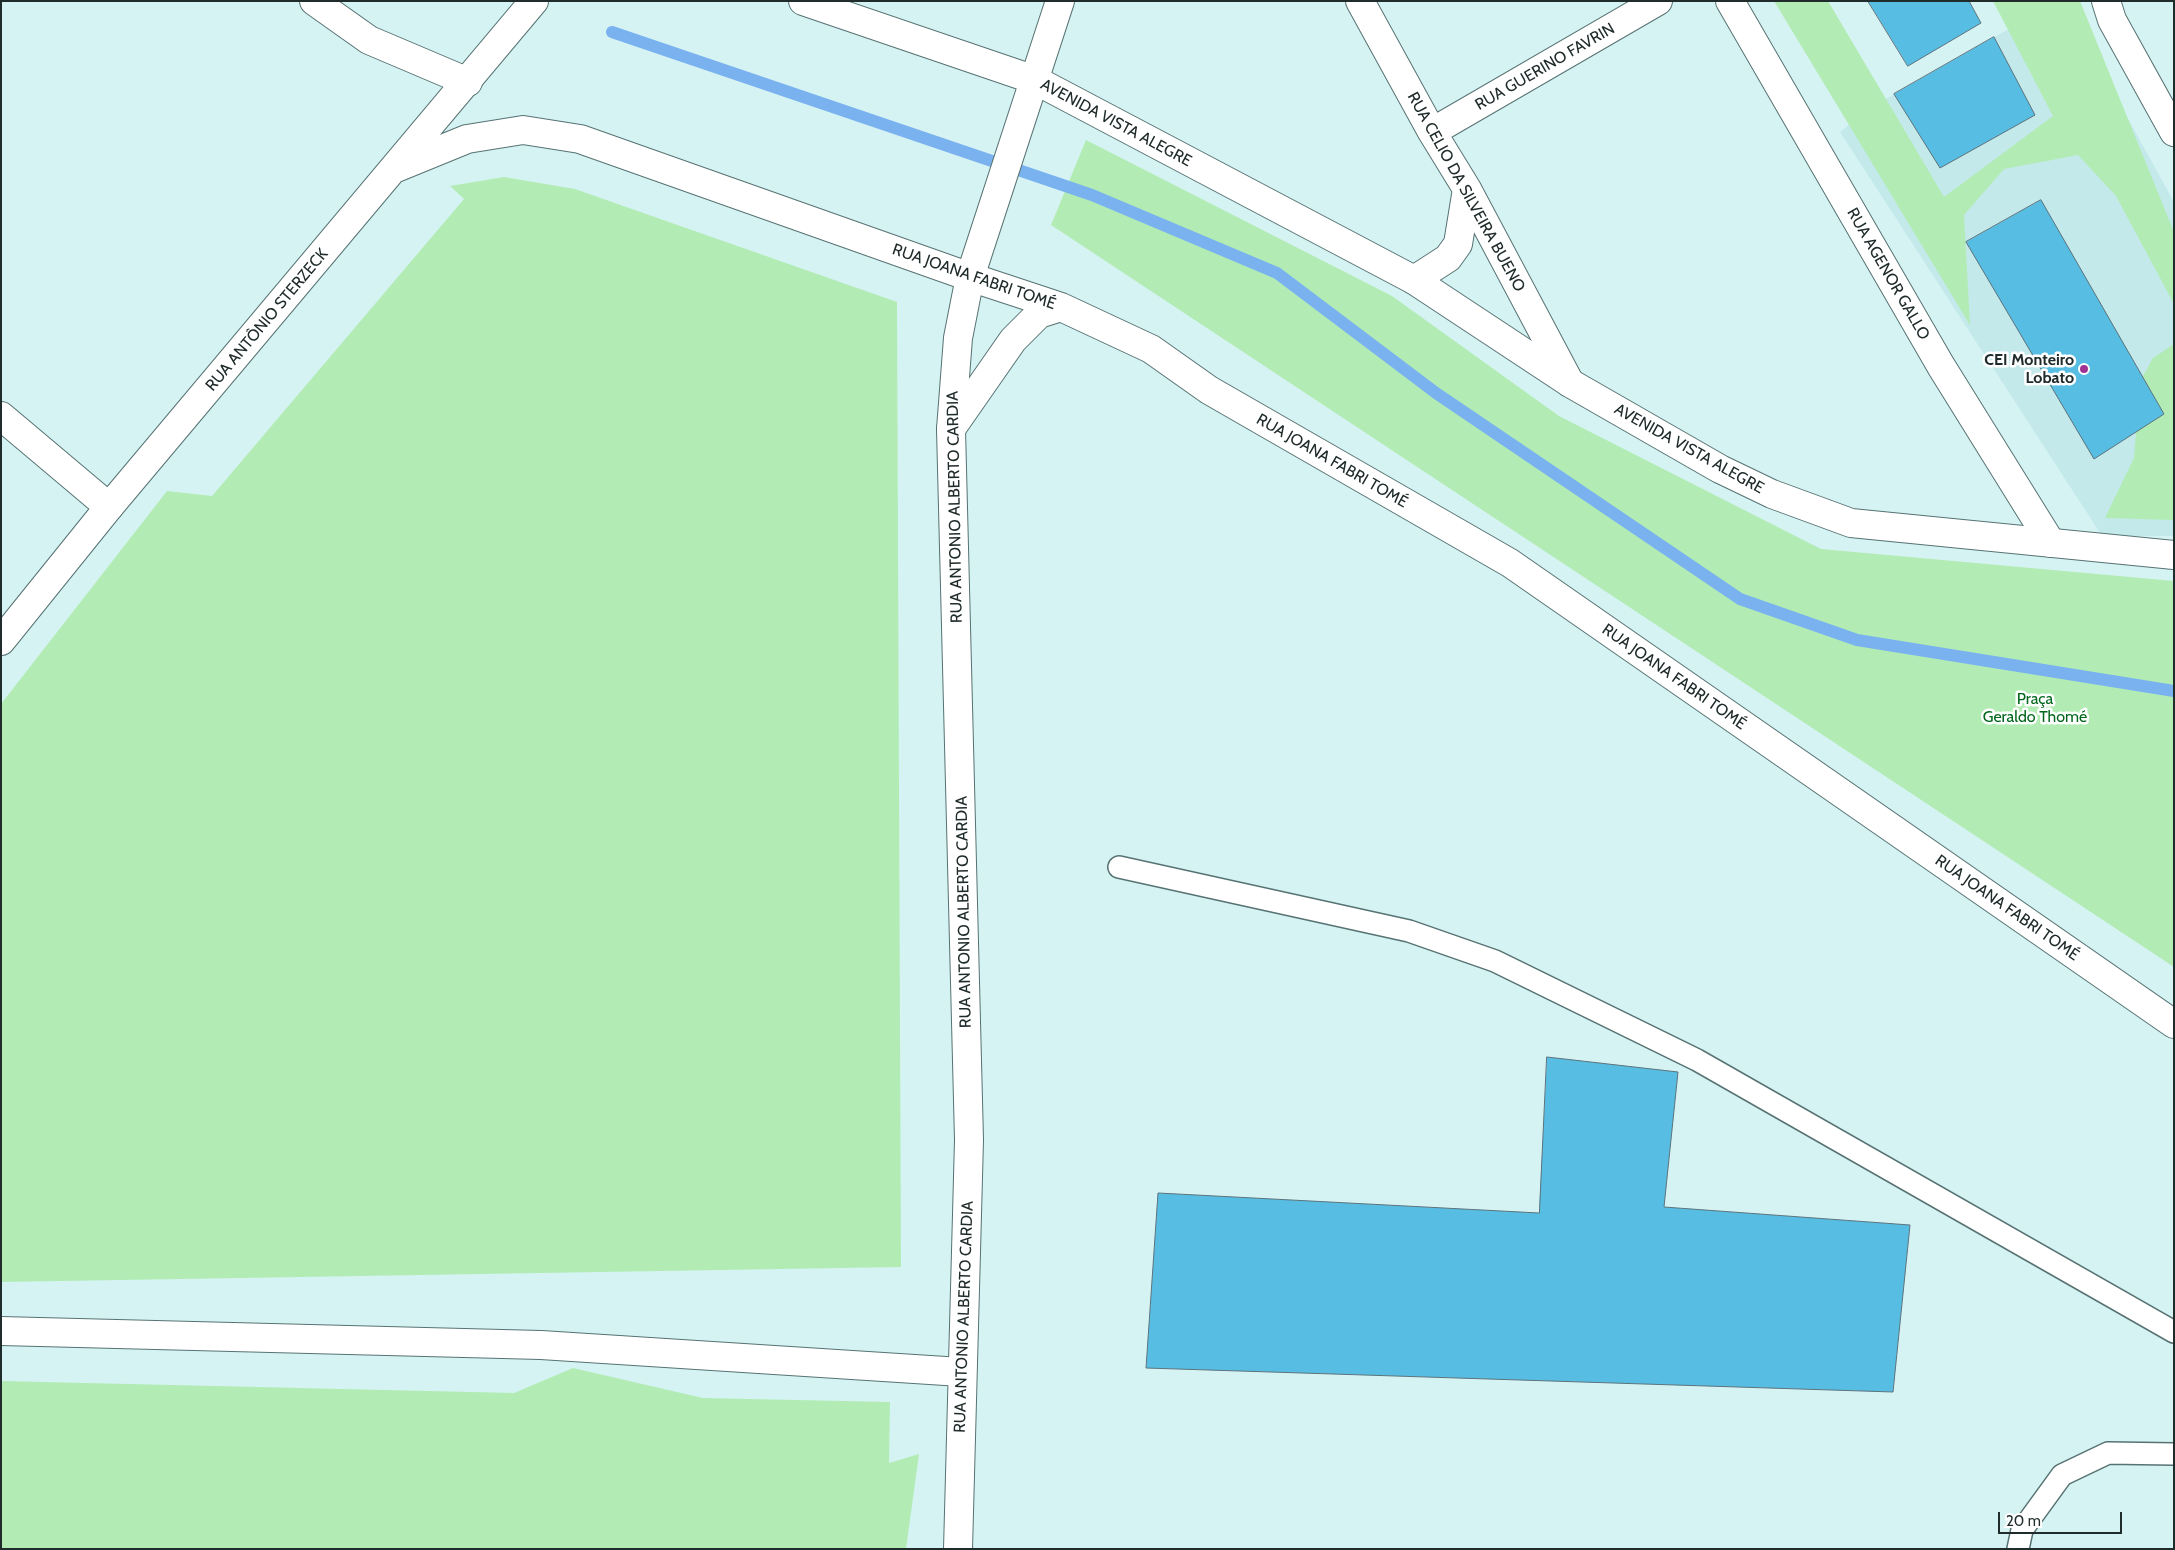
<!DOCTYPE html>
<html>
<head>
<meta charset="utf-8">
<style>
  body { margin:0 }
  #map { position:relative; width:2175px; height:1550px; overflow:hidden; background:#d6f3f4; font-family:Cabin,sans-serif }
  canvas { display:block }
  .frame { position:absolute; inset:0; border:2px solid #202b2b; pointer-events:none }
  .scale { position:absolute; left:1998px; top:1512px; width:124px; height:22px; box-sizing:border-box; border:2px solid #202b2b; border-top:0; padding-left:6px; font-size:15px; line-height:18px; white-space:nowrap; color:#202b2b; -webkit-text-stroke:4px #fff; paint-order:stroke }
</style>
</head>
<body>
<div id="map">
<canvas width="2175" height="1550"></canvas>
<div class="frame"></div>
<div class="scale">20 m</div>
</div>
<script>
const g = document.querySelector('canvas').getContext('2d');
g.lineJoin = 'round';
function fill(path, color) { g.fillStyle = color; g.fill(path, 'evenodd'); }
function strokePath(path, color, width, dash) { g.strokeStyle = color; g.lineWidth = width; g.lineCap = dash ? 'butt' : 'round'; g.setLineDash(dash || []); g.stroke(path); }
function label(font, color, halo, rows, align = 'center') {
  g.font = font + ' Cabin,sans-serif'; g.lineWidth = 5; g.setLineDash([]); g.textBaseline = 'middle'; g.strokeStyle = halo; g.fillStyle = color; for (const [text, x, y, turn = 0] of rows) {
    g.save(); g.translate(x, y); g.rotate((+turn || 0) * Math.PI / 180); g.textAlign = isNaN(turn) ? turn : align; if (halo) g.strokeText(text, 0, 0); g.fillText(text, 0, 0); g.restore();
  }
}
const built = new Path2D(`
  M2044,1H2063L2174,202V536H2102L1840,132L1870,108L2007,30Z`);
const green = new Path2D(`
  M1774,1H1828L1944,197L2053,116L1993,1H2080L2174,232V304L2116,196L2078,155L2004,169L1964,215L1970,325Z
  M1086,140L1392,296L1559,416L1821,549L2174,581V967L1051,225Z
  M504,177L575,189L897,302L901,1267L1,1282V704L167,491L212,496L464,199L450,186Z
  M2174,344V520L2105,518L2134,458L2140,382L2153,358Z
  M573,1368L703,1398L890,1402L889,1463L919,1454L906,1549H1V1381L514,1393Z`);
const stream = new Path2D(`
  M612,32L1092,195L1277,273L1436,393L1740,599L1857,640L2174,691`);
const building = new Path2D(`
  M1868,1H1969L1981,23L1908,66Z
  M1994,37L2035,115L1940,168L1894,94Z
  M2041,200L2164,414L2094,459L1966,242Z
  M1547,1057L1678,1072L1664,1207L1910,1225L1893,1392L1146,1368L1158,1193L1539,1213Z`);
const service = new Path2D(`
  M1119,867L1409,931L1495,961L1697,1060L2174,1332
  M2018,1549L2022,1530L2062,1475L2108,1453L2174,1454`);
const minor = new Path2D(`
  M314,1L369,40L468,82
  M1360,1L1432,132L1467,189L1570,383
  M1730,1L1941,366L2051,543
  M2106,1L2112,20L2174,132
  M1432,132L1658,1
  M1414,280L1448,258L1458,244L1467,189
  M1,416L109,507
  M1,1331L541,1345L961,1372
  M958,1549L969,1140L951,429L958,338L970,277L1060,1`);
const tertiary = new Path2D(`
  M803,1L1035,80L1414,280L1570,383L1720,469L1772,494L1851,523L2174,555
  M396,168L467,139L523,130L580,139L970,277L1061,307L1151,349L1209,390L1510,563L2174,1024
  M951,429L1013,340L1039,314L1061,307
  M1,641L109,507L534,1`);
const markers = [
  [2084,369,5,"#9e3394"]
];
const streetNames = [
  ["RUA GUERINO FAVRIN",1545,67,-30],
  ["AVENIDA VISTA ALEGRE",1116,123,28],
  ["RUA CELIO DA SILVEIRA BUENO",1466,192,61],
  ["RUA AGENOR GALLO",1888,274,60],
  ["RUA JOANA FABRI TOMÉ",974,277,19],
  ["RUA ANTÔNIO STERZECK",267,320,-50],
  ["AVENIDA VISTA ALEGRE",1689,449,29],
  ["RUA JOANA FABRI TOMÉ",1332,461,30],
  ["RUA ANTONIO ALBERTO CARDIA",955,507,-91],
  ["RUA JOANA FABRI TOMÉ",1674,677,35],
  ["RUA JOANA FABRI TOMÉ",2007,908,35],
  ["RUA ANTONIO ALBERTO CARDIA",964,912,-91],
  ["RUA ANTONIO ALBERTO CARDIA",964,1317,-88]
];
const poiNames = [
  ["CEI Monteiro",2074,360],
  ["Lobato",2074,378]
];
const parkNames = [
  ["Praça",2035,699],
  ["Geraldo Thomé",2035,717]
];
fill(built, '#c3e9ea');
fill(green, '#b2ecb4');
strokePath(stream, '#7ab2f0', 12);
fill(building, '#57bde3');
strokePath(building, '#5c737c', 1);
strokePath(service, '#577272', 24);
strokePath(minor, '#577272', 30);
strokePath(tertiary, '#577272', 30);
strokePath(service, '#fff', 21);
strokePath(minor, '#fff', 28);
strokePath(tertiary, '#fff', 28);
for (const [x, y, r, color] of markers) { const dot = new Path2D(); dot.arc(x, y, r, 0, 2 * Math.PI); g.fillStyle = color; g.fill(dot); strokePath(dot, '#fff', 2); }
label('16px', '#202b2b', '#fff', streetNames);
label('bold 16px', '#202b2b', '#fff', poiNames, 'right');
label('16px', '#00671c', '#fff', parkNames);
</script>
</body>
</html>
